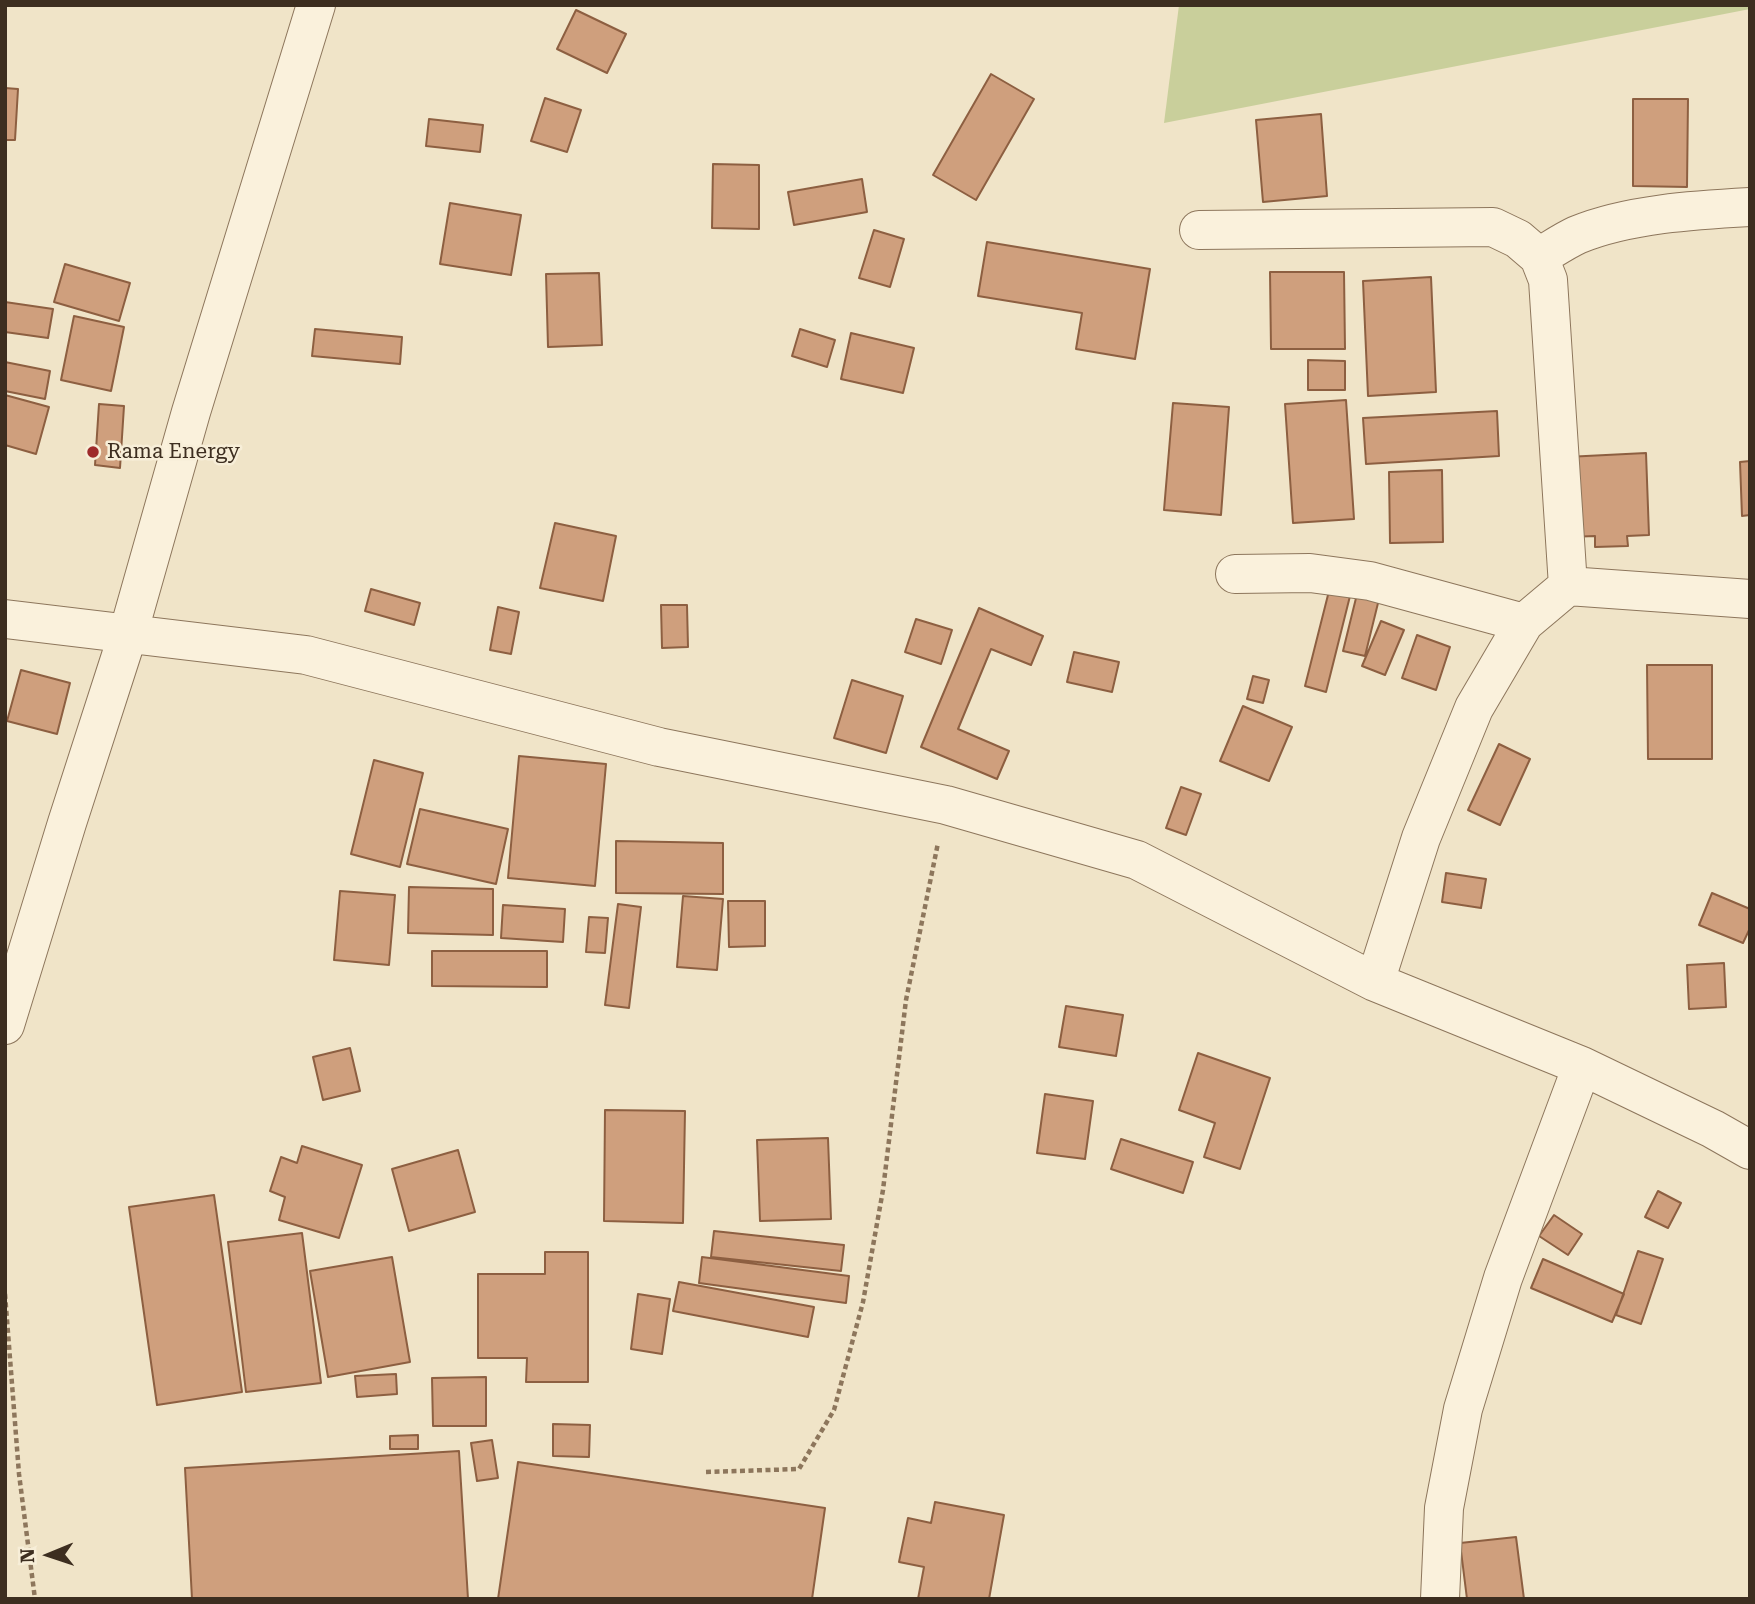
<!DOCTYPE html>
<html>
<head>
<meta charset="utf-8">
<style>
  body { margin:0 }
  #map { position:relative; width:1755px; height:1604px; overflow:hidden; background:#f0e4c8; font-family:"Roboto Serif",serif }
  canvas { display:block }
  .frame { position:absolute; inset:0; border:7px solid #3d2e20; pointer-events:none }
  .north { position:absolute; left:14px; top:1520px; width:70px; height:70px; -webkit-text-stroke:5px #f7eed8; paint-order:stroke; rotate:268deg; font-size:19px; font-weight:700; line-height:28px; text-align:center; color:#3d2e20 }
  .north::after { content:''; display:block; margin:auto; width:24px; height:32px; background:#3d2e20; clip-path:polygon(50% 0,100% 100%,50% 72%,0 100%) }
</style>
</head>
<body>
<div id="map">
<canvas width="1755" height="1604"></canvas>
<div class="frame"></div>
<div class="north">N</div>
</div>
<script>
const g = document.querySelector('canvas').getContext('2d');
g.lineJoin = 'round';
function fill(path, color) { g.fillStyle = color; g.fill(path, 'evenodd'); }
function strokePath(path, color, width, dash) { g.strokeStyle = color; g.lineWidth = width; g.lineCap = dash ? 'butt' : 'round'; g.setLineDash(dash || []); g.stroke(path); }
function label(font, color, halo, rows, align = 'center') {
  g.font = font + ' "Roboto Serif",serif'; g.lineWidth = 5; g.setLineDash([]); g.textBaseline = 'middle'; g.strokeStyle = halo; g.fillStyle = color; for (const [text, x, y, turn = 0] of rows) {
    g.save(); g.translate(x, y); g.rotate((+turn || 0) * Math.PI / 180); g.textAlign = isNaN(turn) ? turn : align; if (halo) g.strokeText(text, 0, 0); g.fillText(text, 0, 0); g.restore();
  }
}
const green = new Path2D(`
  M1179,5H1750V9L1164,123Z`);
const building = new Path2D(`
  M576,10L626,34L607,73L557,49Z
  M991,74L1034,99L976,200L933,175Z
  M5,88L18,89L15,140H5Z
  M545,98L581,110L567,152L531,141Z
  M1633,99H1688L1687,187L1633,186Z
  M1321,114L1327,196L1263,202L1256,120Z
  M429,119L483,125L480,152L426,146Z
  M713,164L759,165V229L712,228Z
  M862,179L867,212L794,225L788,192Z
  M450,203L521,215L511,275L440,264Z
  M874,230L904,239L890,287L859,278Z
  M987,242L1150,269L1135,359L1076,349L1082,313L978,296Z
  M65,264L130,283L119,321L54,302Z
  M1270,272H1344L1345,349H1271Z
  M599,273L602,345L548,347L546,274Z
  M1431,277L1436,392L1368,396L1363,281Z
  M5,302L53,309L48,338L5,332Z
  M74,316L124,327L111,391L61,380Z
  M315,329L402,337L400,364L312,356Z
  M800,329L835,340L827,367L792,356Z
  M851,333L914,348L903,393L841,379Z
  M1308,360L1345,361V390H1308Z
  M5,362L50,371L45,399L5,391Z
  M5,395L49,407L36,454L5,445Z
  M1346,400L1354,519L1293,523L1285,404Z
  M1173,403L1229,407L1221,515L1164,510Z
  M99,404L124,406L120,468L95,465Z
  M1497,411L1499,456L1366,464L1363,418Z
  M1646,453L1649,535L1627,536L1628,546L1595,547V536L1569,537L1566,457Z
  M1750,461V515L1742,516L1740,462Z
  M1442,470L1443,542L1390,543L1389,472Z
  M555,523L616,536L603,601L540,588Z
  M1331,583L1352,588L1326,692L1305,686Z
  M371,589L420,603L414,625L365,611Z
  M1357,594L1379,599L1365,656L1343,651Z
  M661,605H687L688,647L662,648Z
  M498,607L519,612L511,654L490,650Z
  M979,608L1043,636L1031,665L991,649L958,729L1009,751L997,779L921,747Z
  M916,619L952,630L941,664L905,652Z
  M1381,621L1404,630L1385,675L1362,666Z
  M1417,635L1450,647L1436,690L1402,678Z
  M1074,652L1119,662L1112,692L1067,682Z
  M1647,665H1712V759H1648Z
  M21,670L70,683L57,734L7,721Z
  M1253,676L1269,680L1263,703L1247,699Z
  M852,680L903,696L886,753L834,738Z
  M1243,706L1292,727L1269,781L1220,761Z
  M1499,744L1530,759L1500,825L1468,810Z
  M519,756L606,764L595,886L508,878Z
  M374,760L423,773L400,867L351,854Z
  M1181,787L1201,794L1186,835L1166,828Z
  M420,809L508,829L496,884L407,864Z
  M616,841L723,843V894L616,893Z
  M1446,873L1486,879L1481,908L1442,902Z
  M409,887L493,889V935L408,933Z
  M340,891L395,895L389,965L334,960Z
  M1712,893L1750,909V928L1743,943L1699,925Z
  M683,896L723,899L717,970L677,967Z
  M728,901H765V946L729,947Z
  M618,904L641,907L629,1008L605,1005Z
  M503,905L565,909L563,942L501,938Z
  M589,917L608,918L605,953L586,952Z
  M432,951H547V987L432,986Z
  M1724,963L1726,1007L1689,1009L1687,965Z
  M1066,1006L1123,1015L1116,1056L1059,1047Z
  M350,1048L360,1091L323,1100L313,1057Z
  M1198,1053L1270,1078L1240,1169L1204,1157L1215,1123L1179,1110Z
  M1045,1094L1093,1101L1085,1159L1037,1153Z
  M605,1110L685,1111L683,1223L604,1221Z
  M828,1138L831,1219L760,1221L757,1140Z
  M1121,1139L1193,1162L1183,1193L1111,1169Z
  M302,1146L362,1165L339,1238L279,1220L285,1197L270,1191L281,1157L297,1163Z
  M458,1150L475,1212L409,1231L392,1169Z
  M1658,1191L1681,1203L1668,1228L1645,1217Z
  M214,1195L242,1392L157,1405L129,1207Z
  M1554,1215L1582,1234L1568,1255L1539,1236Z
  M714,1231L844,1245L841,1271L711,1257Z
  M302,1233L321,1383L246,1392L228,1242Z
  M1638,1251L1663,1259L1641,1324L1616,1315Z
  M545,1252H588V1382H526L527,1358H478V1274H545Z
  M392,1257L410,1362L328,1377L310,1271Z
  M702,1257L849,1276L846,1303L699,1283Z
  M1543,1259L1624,1294L1612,1322L1531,1288Z
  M679,1282L814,1307L808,1337L673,1311Z
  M638,1294L670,1299L662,1354L631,1349Z
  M396,1374L397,1394L357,1397L355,1376Z
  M486,1377V1426H433L432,1378Z
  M553,1424L590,1425L589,1457L553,1456Z
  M418,1435V1449H390V1436Z
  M492,1440L498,1478L477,1481L471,1443Z
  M459,1451L468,1599H192L185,1468Z
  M518,1462L825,1508L812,1599H498Z
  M935,1502L1004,1515L989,1599H918L924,1567L899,1562L908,1518L931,1523Z
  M1516,1537L1524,1599H1467L1460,1543Z`);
const path = new Path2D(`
  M5,1294L19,1474L35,1599
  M706,1472L799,1469L834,1410L863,1302L883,1190L906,1000L938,843`);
const minor = new Path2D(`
  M1199,230L1493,227L1518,239L1539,257L1548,280L1568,586L1524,623L1474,708L1421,838L1375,982
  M1539,257C1551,250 1564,241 1577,235C1628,214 1695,210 1750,207
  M1235,574L1310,573L1370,581L1524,623
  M1568,586L1750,599
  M5,619L306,655L659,747L946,805L1137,860L1375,982L1582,1066L1713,1129L1750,1150
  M5,1025L67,823L128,634L191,412L316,5
  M1440,1599L1444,1508L1463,1409L1503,1278L1582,1066`);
const markers = [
  [93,452,7,"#9e2a2b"]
];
const poiNames = [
  ["Rama Energy",107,452]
];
fill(green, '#c9cf9b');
fill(building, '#cf9f7d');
strokePath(building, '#8d5f41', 2);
strokePath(minor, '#8d765c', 40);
strokePath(path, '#8d765c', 4.5, [5, 3.5]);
strokePath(minor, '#faf1dc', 38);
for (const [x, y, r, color] of markers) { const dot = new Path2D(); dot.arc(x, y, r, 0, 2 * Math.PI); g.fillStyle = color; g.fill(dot); strokePath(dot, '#f7eed8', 2.5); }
label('21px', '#3d2e20', '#f7eed8', poiNames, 'left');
</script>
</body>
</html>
